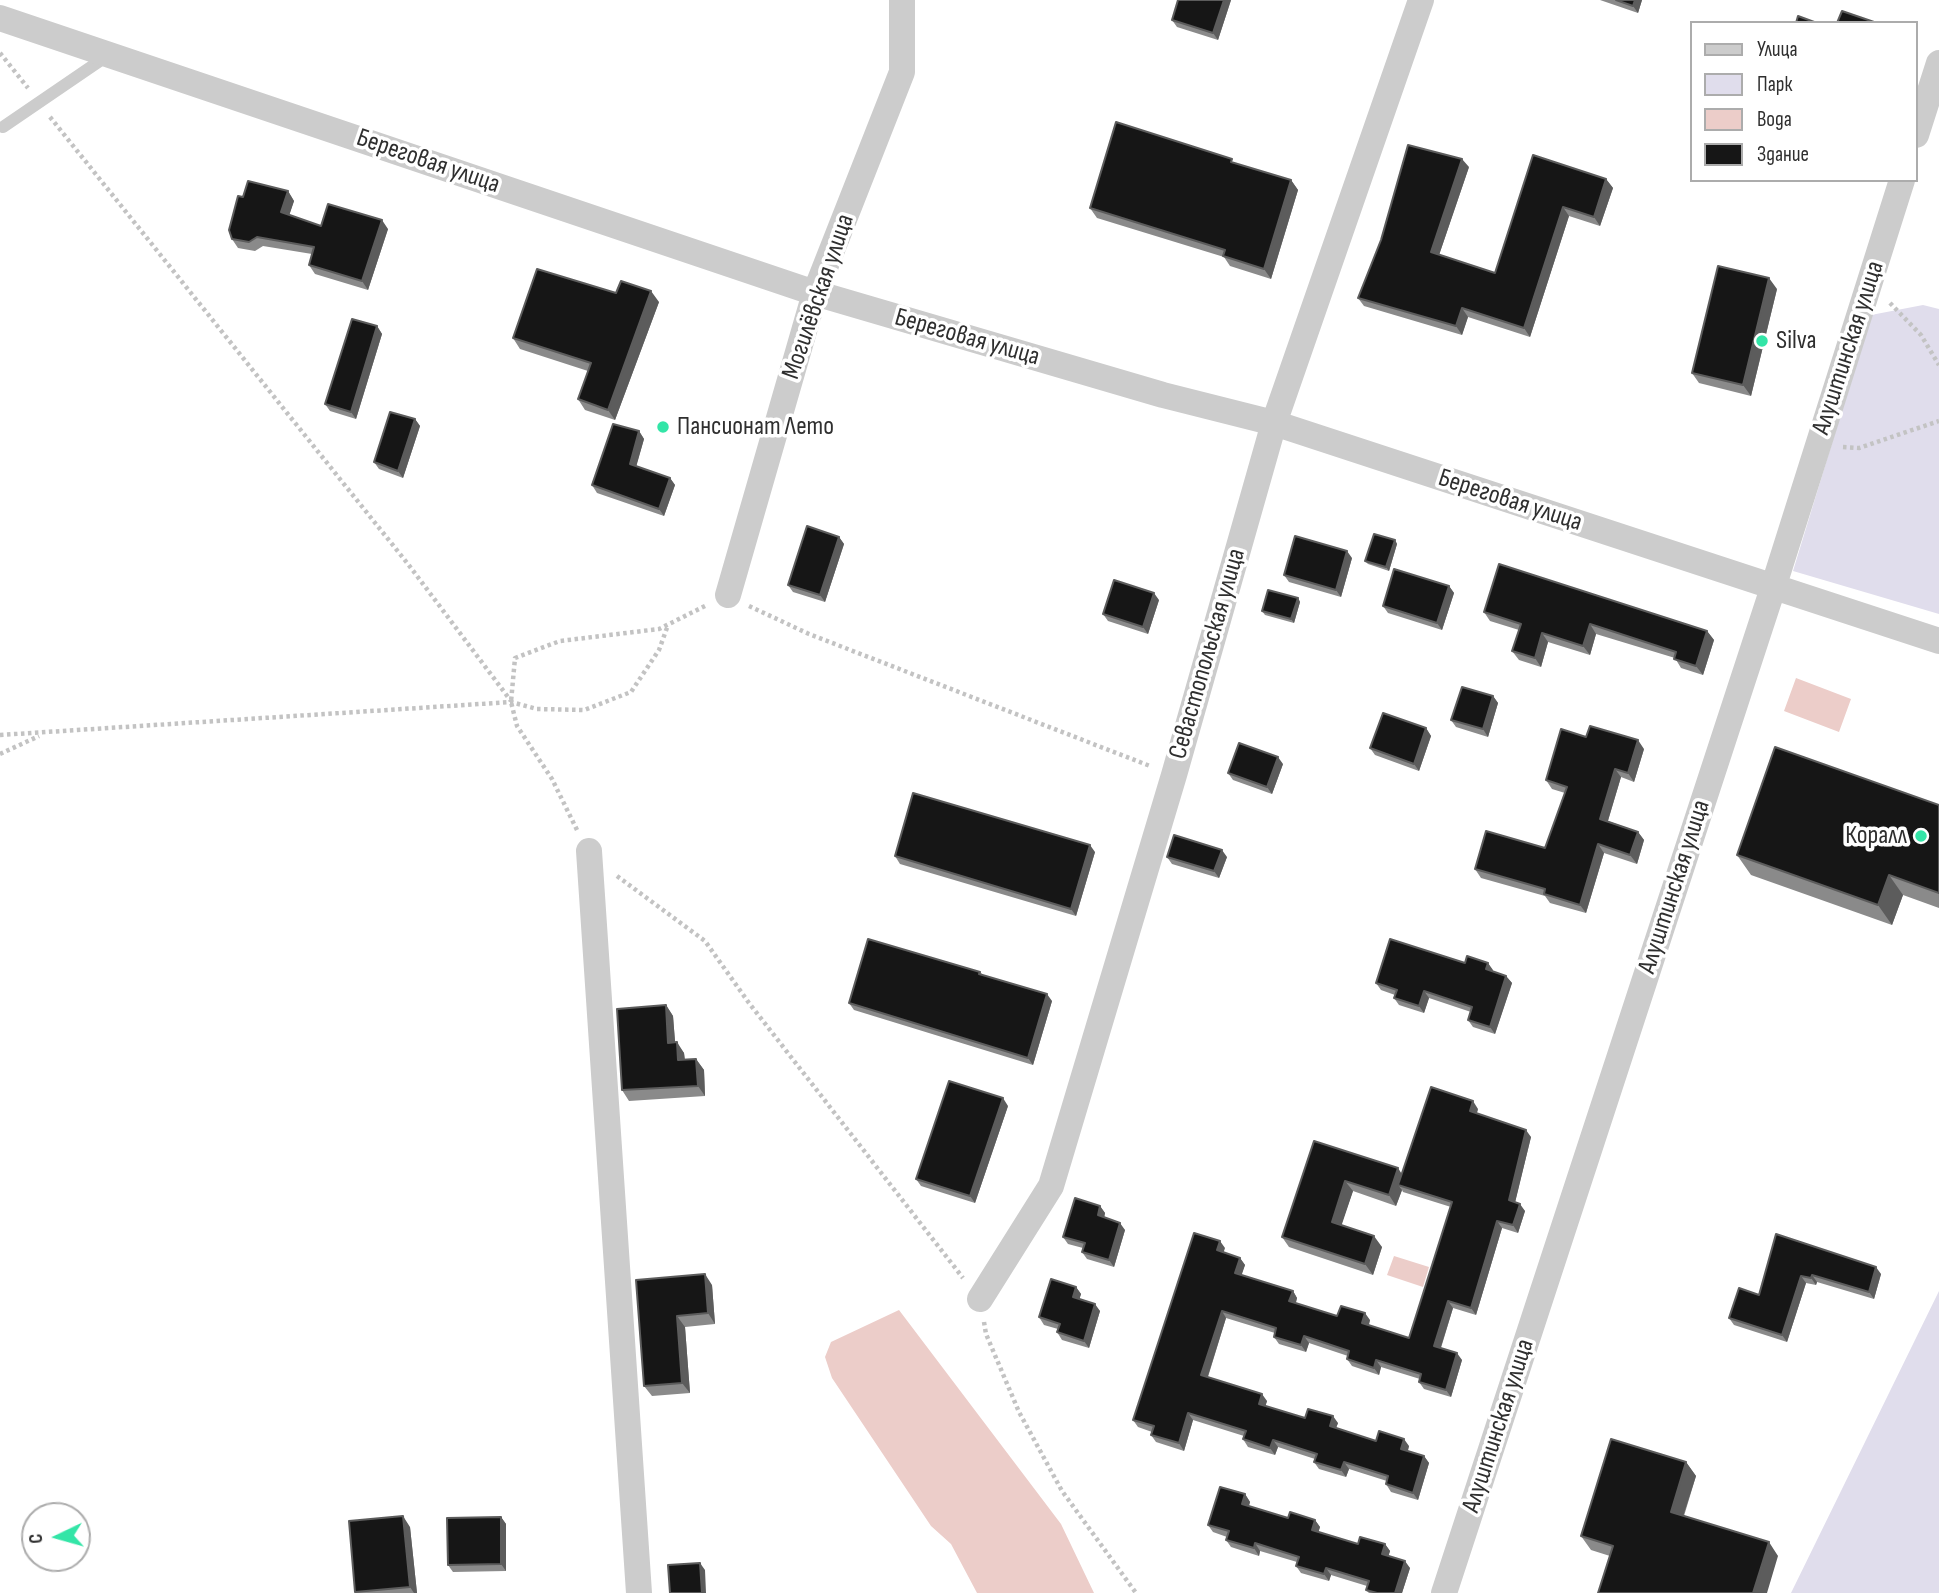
<!DOCTYPE html>
<html>
<head>
<meta charset="utf-8">
<style>
  body { margin:0 }
  #map { position:relative; width:1939px; height:1593px; overflow:hidden; background:#fff; font-family:"Sofia Sans Condensed",sans-serif }
  canvas { display:block }
  .legend { position:absolute; left:1690px; top:21px; width:228px; height:161px; box-sizing:border-box; background:#fff; border:2px solid #acacac; margin:0; padding:9px 12px; list-style:none; font-size:21px; color:#2f2f2f }
  .legend li { display:flex; align-items:center; gap:14px; height:35px }
  .legend b { width:35px; border:2px solid #acacac }
  .north { position:absolute; left:21px; top:1502px; width:70px; height:70px; box-sizing:border-box; background:#fff; border:2px solid #acacac; border-radius:50%; rotate:265deg; font-size:19px; font-weight:700; line-height:28px; text-align:center; color:#2f2f2f }
  .north::after { content:''; display:block; margin:auto; width:24px; height:32px; background:#33e5a7; clip-path:polygon(50% 0,100% 100%,50% 72%,0 100%) }
</style>
</head>
<body>
<div id="map">
<canvas width="1939" height="1593"></canvas>
<ul class="legend">
<li><b style="height:9px;background:#ccc"></b>Улица</li>
<li><b style="height:19px;background:#e0ddec"></b>Парк</li>
<li><b style="height:19px;background:#eccdc9"></b>Вода</li>
<li><b style="height:19px;background:#161616"></b>Здание</li>
</ul>
<div class="north">С</div>
</div>
<script>
const g = document.querySelector('canvas').getContext('2d');
g.lineJoin = 'round';
function fill(path, color) { g.fillStyle = color; g.fill(path, 'evenodd'); }
function strokePath(path, color, width, dash) { g.strokeStyle = color; g.lineWidth = width; g.lineCap = dash ? 'butt' : 'round'; g.setLineDash(dash || []); g.stroke(path); }
function label(font, color, halo, rows, align = 'center') {
  g.font = font + ' "Sofia Sans Condensed",sans-serif'; g.lineWidth = 7; g.setLineDash([]); g.textBaseline = 'middle'; g.strokeStyle = halo; g.fillStyle = color; for (const [text, x, y, turn = 0] of rows) {
    g.save(); g.translate(x, y); g.rotate((+turn || 0) * Math.PI / 180); g.textAlign = isNaN(turn) ? turn : align; if (halo) g.strokeText(text, 0, 0); g.fillText(text, 0, 0); g.restore();
  }
}
const green = new Path2D(`
  M1923,305L1939,309V614L1793,571L1871,315Z
  M1939,1291V1593H1791Z`);
const water = new Path2D(`
  M1796,678L1851,699L1839,732L1784,711Z
  M1394,1256L1429,1267L1423,1287L1387,1275Z
  M899,1310L1061,1524L1094,1593H977L951,1544L931,1526L832,1378L825,1357L831,1342Z`);
const path = new Path2D(`
  M0,53L28,88
  M50,117L408,564L511,701
  M1890,303L1921,335L1939,365
  M1843,447L1859,448L1939,421
  M749,606L809,634L1150,766
  M0,735L511,702L537,709L584,710L631,692L659,650L668,625
  M0,754L39,736
  M577,830L552,779L517,726L511,702L515,658L560,641L659,629L707,605
  M617,876L705,941L749,1003L963,1278
  M984,1322L986,1334L1019,1412L1062,1491L1136,1593`);
const lane = new Path2D(`
  M3,127L107,56`);
const street = new Path2D(`
  M0,18L815,293L1163,395L1274,423L1939,641
  M1916,135L1939,63
  M728,595L815,293L902,72V0
  M589,851L639,1593
  M980,1299L1051,1186L1174,775L1274,423L1421,0
  M1444,1593L1773,588L1902,180`);
const wall = new Path2D(`
  M1231,0L1218,40L1177,27L1172,20Z
  M1600,0H1642L1638,13Z
  M1533,155L1606,179L1613,188L1600,226L1569,216L1530,337L1468,317L1462,335L1364,306L1358,298L1469,167L1439,255L1495,273Z
  M1235,163L1291,180L1298,190L1271,279L1230,266L1224,257L1097,218L1090,208Z
  M288,191L294,201L289,215L321,226L388,229L368,290L315,274L309,265L312,254L263,246L255,251L238,248L232,239L243,197Z
  M1777,289L1751,396L1699,383L1692,373Z
  M616,293L659,302L615,420L585,410L578,399L588,371L520,349L513,338Z
  M377,326L382,334L356,419L330,411L325,404Z
  M415,419L420,426L403,478L379,469L374,462Z
  M639,431L644,439L636,466L670,478L675,485L664,516L597,493L592,485Z
  M839,537L844,544L825,602L793,592L788,585Z
  M1395,540L1397,544L1389,571L1368,564L1365,561Z
  M1352,558L1341,597L1289,582L1284,575Z
  M1449,586L1454,593L1442,630L1388,613L1383,606Z
  M1298,598L1300,602L1294,623L1265,615L1262,611Z
  M1159,600L1148,634L1108,621L1103,614Z
  M1484,612L1707,631L1714,640L1703,675L1681,668L1675,658L1596,634L1590,655L1548,642L1541,667L1519,660L1512,651L1519,630L1490,621Z
  M1493,696L1498,703L1488,737L1456,727L1451,720Z
  M1426,728L1431,736L1419,771L1375,755L1370,748Z
  M1644,749L1634,782L1621,777L1608,821L1638,832L1644,840L1637,864L1604,853L1586,913L1550,903L1545,896L1481,878L1475,869L1545,848L1565,793L1552,789L1546,780Z
  M1283,764L1272,794L1233,780L1228,773Z
  M1939,805V908L1903,895L1892,925L1751,875L1737,855Z
  M1095,852L1076,916L900,864L895,856Z
  M1167,857H1227L1219,878L1172,864Z
  M1465,963H1488L1492,971L1506,976L1512,983L1495,1034L1473,1027L1468,1020L1471,1012L1429,998L1424,1013L1399,1005L1394,998L1395,995L1381,990L1376,983Z
  M980,972L983,975L1052,1001L1033,1065L854,1010L849,1003Z
  M666,1005L673,1016L675,1042L684,1053L685,1060L696,1059L704,1070L705,1096L629,1101L622,1090Z
  M1008,1106L975,1203L921,1186L916,1179Z
  M1478,1109L1477,1113L1531,1137L1515,1202L1525,1211L1518,1233L1502,1228L1476,1315L1453,1308L1441,1348L1462,1360L1451,1397L1424,1389L1419,1382L1420,1379L1381,1367L1379,1375L1352,1366L1347,1359L1348,1356L1309,1343L1306,1352L1279,1344L1274,1337L1275,1333L1226,1318L1208,1377L1267,1401L1265,1406L1305,1418L1338,1423L1336,1428L1376,1441L1409,1446L1408,1451L1424,1456L1429,1463L1418,1500L1391,1492L1386,1484L1387,1481L1349,1469L1346,1477L1319,1469L1314,1462L1315,1459L1278,1447L1275,1455L1248,1447L1243,1439L1244,1436L1193,1420L1184,1451L1156,1442L1151,1435L1152,1432L1138,1427L1133,1420L1225,1248L1223,1252L1240,1258L1245,1265L1241,1275L1293,1291L1297,1298L1296,1303L1337,1316L1370,1320L1369,1325L1409,1338L1451,1207L1403,1192L1402,1190L1396,1206L1353,1191L1341,1225L1382,1247L1373,1275L1289,1247L1282,1237L1314,1141L1402,1174Z
  M1100,1206L1105,1213L1104,1218L1125,1230L1114,1267L1087,1259L1082,1252L1083,1248L1068,1244L1063,1237Z
  M1776,1234L1881,1274L1874,1299L1817,1282L1816,1285L1806,1283L1787,1342L1734,1325L1729,1318L1759,1295Z
  M636,1280L712,1285L715,1324L685,1327L690,1393L652,1396L644,1386Z
  M1076,1287L1081,1294L1079,1299L1100,1311L1089,1348L1062,1340L1057,1332L1058,1329L1044,1325L1039,1317Z
  M1686,1462L1696,1476L1684,1516L1778,1556H1610L1591,1550L1581,1536Z
  M1245,1494L1250,1502L1249,1506L1288,1518L1315,1520L1320,1527L1318,1532L1358,1544H1385L1390,1551L1388,1556L1410,1568L1402,1593H1369L1366,1590L1367,1586L1331,1575L1329,1581L1301,1573L1296,1566L1297,1562L1260,1551L1259,1556L1231,1547L1226,1540L1227,1537L1213,1532L1208,1525Z
  M501,1517L506,1524V1571L453,1572L448,1565Z
  M410,1527L417,1593H356L355,1592Z`);
const shadedWall = new Path2D(`
  M1224,0H1231L1218,40L1213,33Z
  M1635,0H1642L1638,13L1633,6Z
  M1462,159L1469,167L1437,261L1431,252Z
  M1606,179L1613,188L1600,226L1594,217Z
  M1291,180L1298,190L1271,279L1264,269Z
  M288,191L294,201L287,222L281,212Z
  M1563,207L1569,216L1530,337L1524,328Z
  M382,220L388,229L368,290L362,281Z
  M1769,278L1777,289L1751,396L1743,385Z
  M651,291L659,302L615,420L608,410Z
  M1462,308L1468,317L1462,335L1456,326Z
  M377,326L382,334L356,419L351,412Z
  M415,419L420,426L403,478L398,471Z
  M639,431L644,439L635,471L630,464Z
  M670,478L675,485L664,516L659,509Z
  M839,537L844,544L825,602L820,595Z
  M1395,540L1397,544L1389,571L1386,567Z
  M1347,551L1352,558L1341,597L1336,590Z
  M1449,586L1454,593L1442,630L1437,623Z
  M1154,593L1159,600L1148,634L1143,627Z
  M1298,598L1300,602L1294,623L1291,619Z
  M1590,624L1596,634L1590,655L1583,646Z
  M1707,631L1714,640L1703,675L1696,666Z
  M1542,633L1548,642L1541,667L1535,658Z
  M1493,696L1498,703L1488,737L1483,729Z
  M1426,728L1431,736L1419,771L1414,764Z
  M1638,740L1644,749L1634,782L1628,773Z
  M1278,757L1283,764L1272,794L1267,787Z
  M1615,769L1621,777L1606,827L1600,819Z
  M1638,832L1644,840L1637,864L1630,855Z
  M1598,844L1604,853L1586,913L1580,905Z
  M1090,845L1095,852L1076,916L1071,909Z
  M1222,850L1227,857L1219,878L1214,871Z
  M1889,875L1903,895L1892,925L1878,905Z
  M1488,963L1493,970L1491,977L1486,969Z
  M1506,976L1512,983L1495,1034L1490,1027Z
  M1424,991L1429,998L1424,1013L1419,1006Z
  M1047,994L1052,1001L1033,1065L1028,1058Z
  M666,1005L673,1016L676,1053L668,1043Z
  M677,1042L684,1053L686,1071L678,1060Z
  M696,1059L704,1070L705,1096L698,1086Z
  M1003,1098L1008,1106L975,1203L970,1196Z
  M1473,1101L1478,1109L1475,1118L1470,1111Z
  M1526,1130L1531,1137L1514,1207L1509,1200Z
  M1398,1168L1405,1179L1398,1185L1402,1190L1396,1206L1389,1195Z
  M1345,1181L1353,1191L1339,1233L1332,1222Z
  M1520,1204L1525,1211L1518,1233L1513,1225Z
  M1100,1206L1105,1213L1103,1223L1098,1215Z
  M1497,1221L1502,1228L1476,1315L1471,1308Z
  M1120,1223L1125,1230L1114,1267L1109,1260Z
  M1374,1236L1382,1247L1373,1275L1365,1264Z
  M1220,1241L1225,1248L1222,1257L1217,1250Z
  M1240,1258L1245,1265L1240,1280L1235,1273Z
  M1876,1267L1881,1274L1874,1299L1869,1292Z
  M705,1274L712,1285L715,1324L708,1313Z
  M1812,1275L1817,1282L1816,1285L1811,1278Z
  M1801,1276L1806,1283L1787,1342L1782,1335Z
  M1076,1287L1081,1294L1078,1304L1073,1297Z
  M1293,1291L1297,1298L1294,1308L1289,1301Z
  M1448,1301L1453,1308L1439,1353L1434,1346Z
  M1095,1304L1100,1311L1089,1348L1084,1341Z
  M1222,1311L1226,1318L1206,1382L1201,1375Z
  M1365,1313L1370,1320L1367,1330L1362,1323Z
  M677,1316L685,1327L690,1393L682,1383Z
  M1304,1336L1309,1343L1306,1352L1301,1345Z
  M1457,1353L1462,1360L1451,1397L1446,1390Z
  M1376,1360L1381,1367L1379,1375L1374,1368Z
  M1262,1394L1267,1401L1264,1411L1259,1404Z
  M1188,1413L1193,1420L1184,1451L1179,1443Z
  M1333,1416L1338,1423L1334,1433L1330,1426Z
  M1404,1439L1409,1446L1406,1456L1401,1449Z
  M1273,1440L1278,1447L1275,1455L1270,1448Z
  M1424,1456L1429,1463L1418,1500L1413,1493Z
  M1344,1462L1349,1469L1346,1477L1341,1470Z
  M1686,1462L1696,1476L1680,1526L1671,1512Z
  M1245,1494L1250,1502L1247,1511L1242,1504Z
  M403,1516L410,1527L417,1593H414L410,1587Z
  M501,1517L506,1524V1571L501,1564Z
  M1315,1520L1320,1527L1317,1537L1312,1530Z
  M1769,1542L1778,1556L1767,1593H1753Z
  M1255,1543L1260,1551L1259,1556L1254,1548Z
  M1385,1544L1390,1551L1387,1561L1382,1554Z
  M1405,1561L1410,1568L1402,1593H1395Z
  M700,1563L705,1570L706,1593H702Z
  M1326,1568L1331,1575L1329,1581L1324,1574Z`);
const building = new Path2D(`
  M1178,0H1224L1213,33L1172,20Z
  M1616,0H1635L1633,6Z
  M1842,11L1877,23H1837Z
  M1798,16L1817,23H1796Z
  M1116,122L1232,159L1231,162L1291,180L1264,269L1223,256L1225,250L1090,208Z
  M1408,145L1462,159L1431,252L1495,273L1533,155L1606,179L1594,217L1563,207L1524,328L1462,308L1456,326L1358,298L1381,240Z
  M248,181L288,191L281,212L321,226L328,204L382,220L362,281L309,265L314,247L257,237L249,242L232,239L229,230L238,196L243,197Z
  M1718,266L1769,278L1743,385L1692,373Z
  M537,269L616,293L621,281L651,291L608,410L578,399L591,363L513,338Z
  M352,319L377,326L351,412L325,404Z
  M390,412L415,419L398,471L374,462Z
  M613,424L639,431L630,464L670,478L659,509L592,485Z
  M807,526L839,537L820,595L788,585Z
  M1374,534L1395,540L1386,567L1365,561Z
  M1295,536L1347,551L1336,590L1284,575Z
  M1499,564L1707,631L1696,666L1674,659L1676,652L1590,624L1583,646L1542,633L1535,658L1512,651L1521,624L1484,612Z
  M1394,569L1449,586L1437,623L1383,606Z
  M1114,580L1154,593L1143,627L1103,614Z
  M1268,590L1298,598L1291,619L1262,611Z
  M1462,687L1493,696L1483,729L1451,720Z
  M1383,713L1426,728L1414,764L1370,748Z
  M1590,726L1638,740L1628,773L1615,769L1600,819L1638,832L1630,855L1598,844L1580,905L1544,894L1545,889L1475,869L1486,831L1545,848L1567,787L1546,780L1561,729L1586,737Z
  M1239,743L1278,757L1267,787L1228,773Z
  M1775,747L1939,805V893L1889,875L1878,905L1737,855Z
  M913,793L1090,845L1071,909L895,856Z
  M1174,835L1222,850L1214,871L1167,857Z
  M868,939L980,972L979,974L1047,994L1028,1058L849,1003Z
  M1390,939L1465,963L1467,956L1488,963L1486,969L1506,976L1490,1027L1468,1020L1472,1007L1424,991L1419,1006L1394,998L1397,990L1376,983Z
  M666,1005L668,1043L677,1042L678,1060L696,1059L698,1086L622,1090L617,1009Z
  M949,1081L1003,1098L970,1196L916,1179Z
  M1431,1087L1473,1101L1470,1111L1526,1130L1509,1200L1520,1204L1513,1225L1497,1221L1471,1308L1448,1301L1434,1346L1457,1353L1446,1390L1419,1382L1421,1374L1376,1360L1374,1368L1347,1359L1349,1351L1304,1336L1301,1345L1274,1337L1276,1328L1222,1311L1201,1375L1262,1394L1259,1404L1305,1418L1308,1409L1333,1416L1330,1426L1376,1441L1379,1431L1404,1439L1401,1449L1424,1456L1413,1493L1386,1484L1388,1476L1344,1462L1341,1470L1314,1462L1317,1454L1273,1440L1270,1448L1243,1439L1246,1431L1188,1413L1179,1443L1151,1435L1154,1426L1133,1420L1194,1233L1220,1241L1217,1250L1240,1258L1235,1273L1293,1291L1289,1301L1337,1316L1341,1306L1365,1313L1362,1323L1409,1338L1452,1202L1398,1185Z
  M1314,1141L1398,1168L1389,1195L1345,1181L1332,1222L1374,1236L1365,1264L1282,1237Z
  M1075,1198L1100,1206L1098,1215L1120,1223L1109,1260L1082,1252L1085,1243L1063,1237Z
  M1776,1234L1876,1267L1869,1292L1812,1275L1811,1278L1801,1276L1782,1335L1729,1318L1739,1288L1759,1295Z
  M705,1274L708,1313L677,1316L682,1383L644,1386L636,1280Z
  M1051,1279L1076,1287L1073,1297L1095,1304L1084,1341L1057,1332L1060,1324L1039,1317Z
  M1611,1439L1686,1462L1671,1512L1769,1542L1753,1593H1598L1613,1546L1581,1536Z
  M1220,1487L1245,1494L1242,1504L1288,1518L1290,1512L1315,1520L1312,1530L1358,1544L1360,1537L1385,1544L1382,1554L1405,1561L1395,1593H1377L1366,1590L1369,1581L1326,1568L1324,1574L1296,1566L1299,1557L1255,1543L1254,1548L1226,1540L1229,1531L1208,1525Z
  M403,1516L410,1587L355,1592L349,1521Z
  M501,1517V1564L448,1565L447,1518Z
  M700,1563L702,1593H670L668,1565Z`);
const markers = [
  [1762,341,7,"#33e5a7"],
  [663,427,7,"#33e5a7"],
  [1921,836,7,"#33e5a7"]
];
const streetNames = [
  ["Береговая улица",428,162,19],
  ["Могилёвская улица",819,297,-71],
  ["Береговая улица",967,338,16],
  ["Алуштинская улица",1849,348,-72],
  ["Береговая улица",1510,501,18],
  ["Севастопольская улица",1208,654,-74],
  ["Алуштинская улица",1675,887,-72],
  ["Алуштинская улица",1499,1426,-72]
];
const poiNames = [
  ["Silva",1776,341],
  ["Пансионат Лето",677,427],
  ["Коралл",1907,836,"right"]
];
fill(green, '#e0ddec');
fill(water, '#eccdc9');
strokePath(path, '#c3c3c3', 4.5, [3.5, 3.5]);
strokePath(lane, '#ccc', 12);
strokePath(street, '#ccc', 26);
fill(wall, '#8a8a8a');
fill(shadedWall, '#5c5c5c');
fill(building, '#161616');
strokePath(building, '#5c5c5c', 2);
for (const [x, y, r, color] of markers) { const dot = new Path2D(); dot.arc(x, y, r, 0, 2 * Math.PI); g.fillStyle = color; g.fill(dot); strokePath(dot, '#fff', 2.5); }
label('26px', '#2f2f2f', '#fff', streetNames);
label('26px', '#2f2f2f', '#fff', poiNames, 'left');
</script>
</body>
</html>
